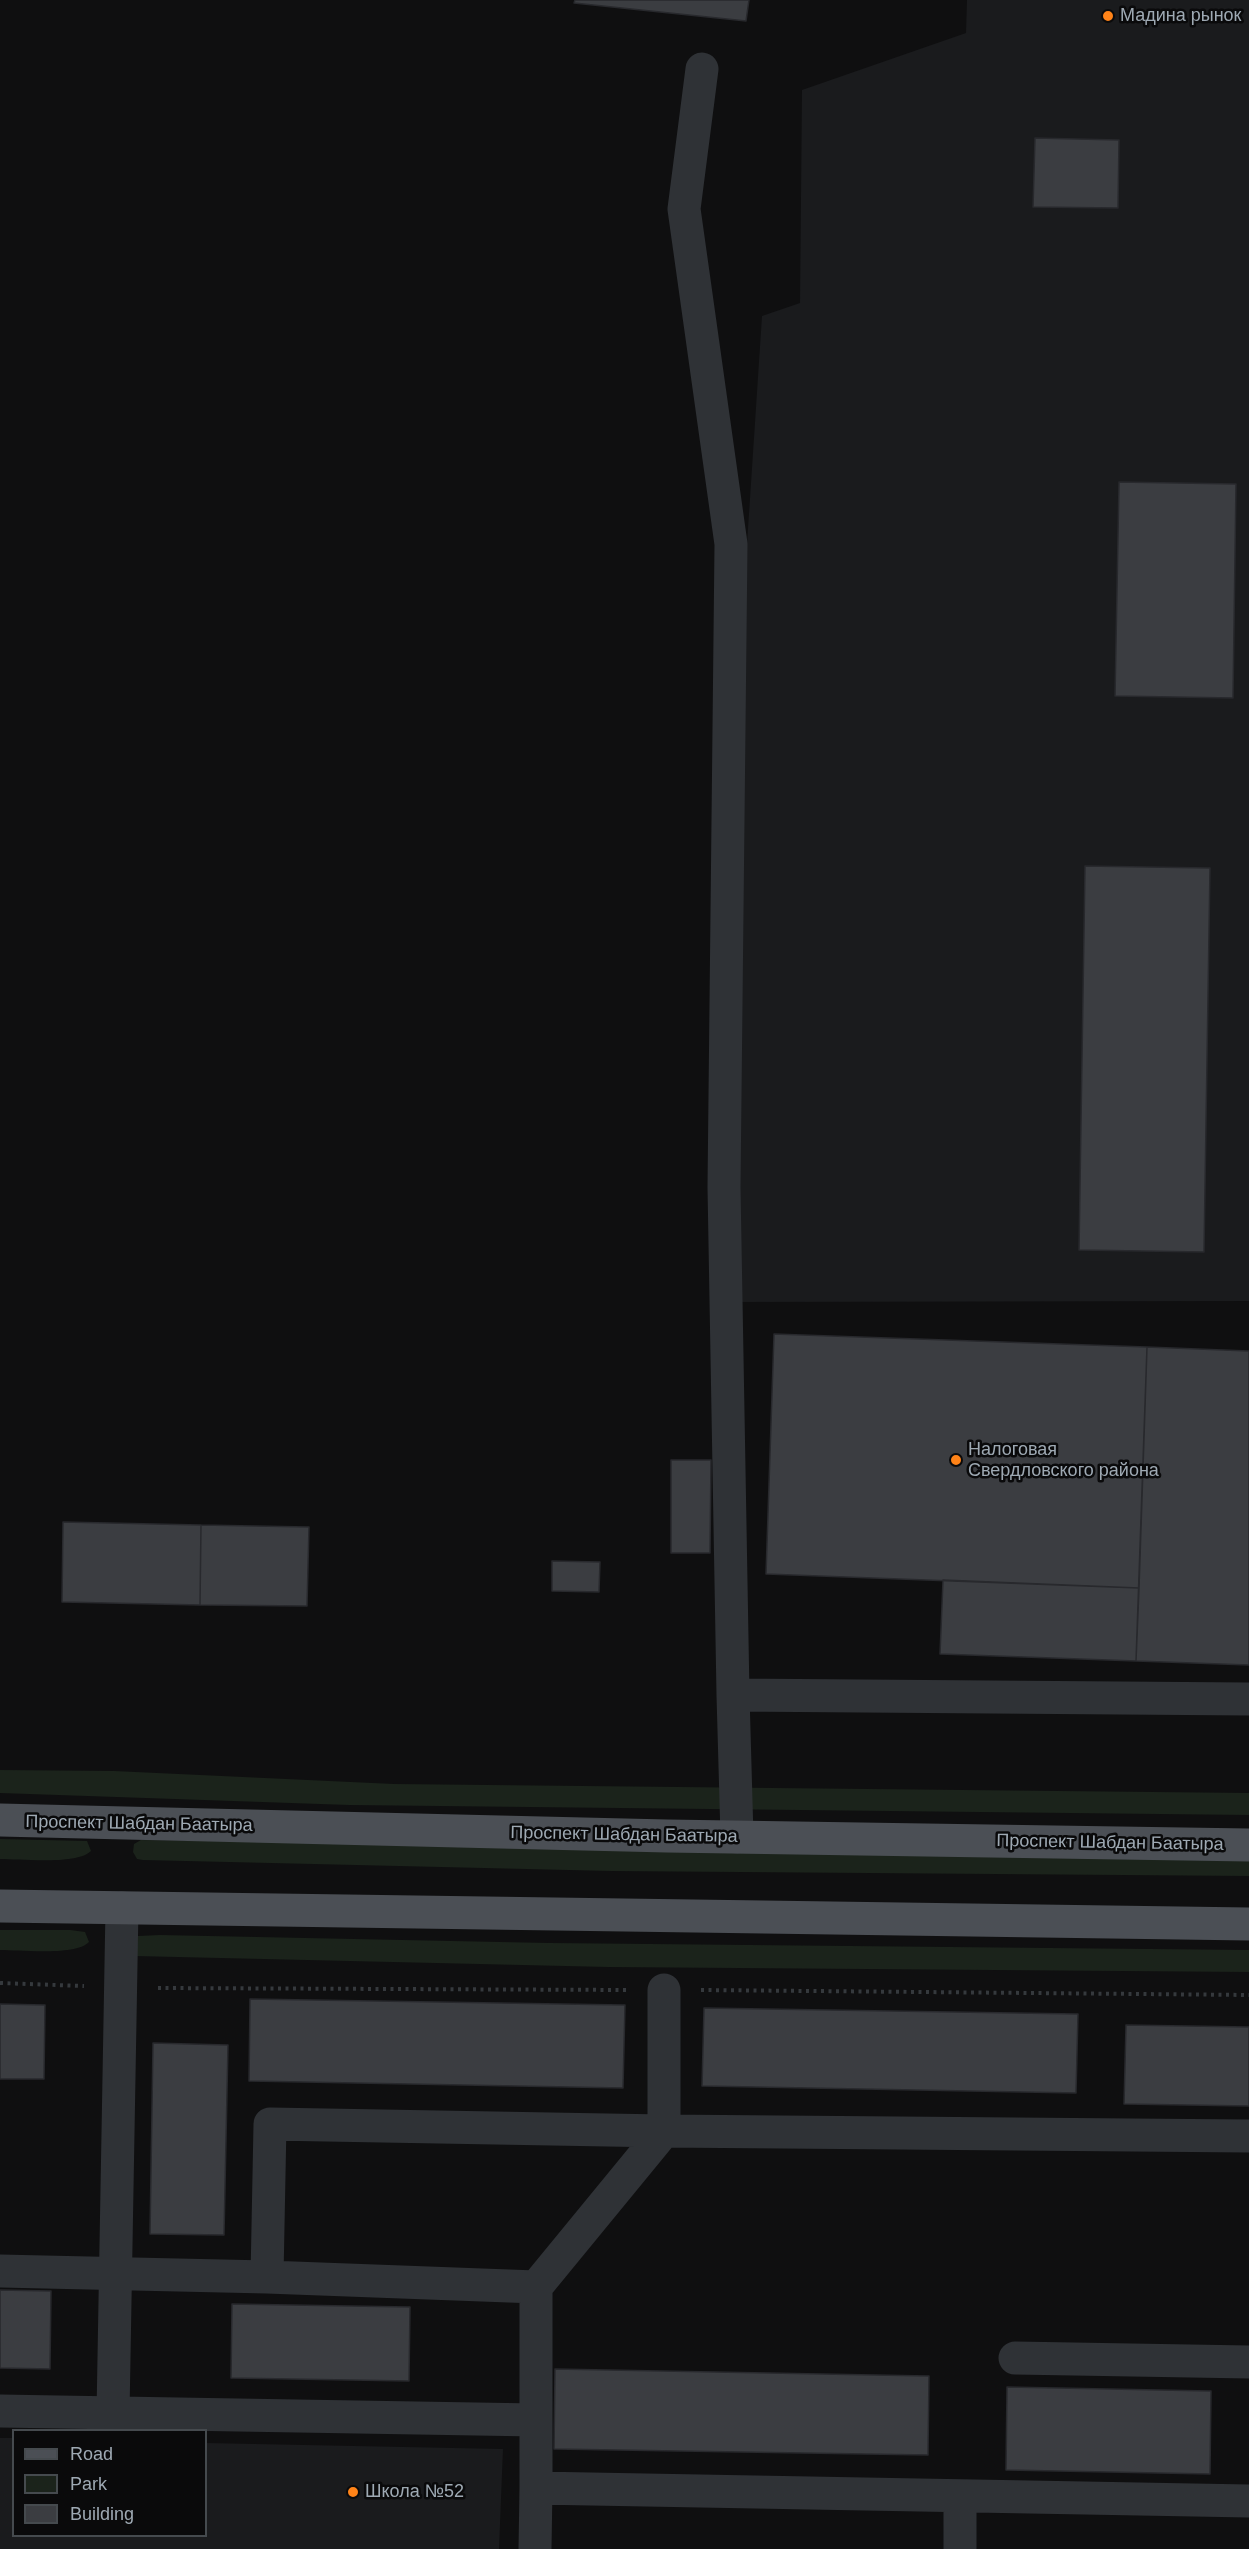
<!DOCTYPE html>
<html>
<head>
<meta charset="utf-8">
<style>
  body { margin:0 }
  #map { position:relative; width:1249px; height:2549px; overflow:hidden; background:#0f0f10; font-family:Helvetica,sans-serif }
  canvas { display:block }
  .legend { position:absolute; left:12px; top:2429px; width:195px; height:108px; box-sizing:border-box; background:#0a0a0b; border:2px solid #454a4e; margin:0; padding:8px 10px; list-style:none; font-size:18px; color:#9ea9b3 }
  .legend li { display:flex; align-items:center; gap:12px; height:30px }
  .legend b { width:30px; border:2px solid #454a4e }
</style>
</head>
<body>
<div id="map">
<canvas width="1249" height="2549"></canvas>
<ul class="legend">
<li><b style="height:8px;background:#4b4f55"></b>Road</li>
<li><b style="height:16px;background:#1b231b"></b>Park</li>
<li><b style="height:16px;background:#3b3d41"></b>Building</li>
</ul>
</div>
<script>
const g = document.querySelector('canvas').getContext('2d');
g.lineJoin = 'round';
function fill(path, color) { g.fillStyle = color; g.fill(path, 'evenodd'); }
function strokePath(path, color, width, dash) { g.strokeStyle = color; g.lineWidth = width; g.lineCap = dash ? 'butt' : 'round'; g.setLineDash(dash || []); g.stroke(path); }
function label(font, color, halo, rows, align = 'center') {
  g.font = font + ' Helvetica,sans-serif'; g.lineWidth = 5; g.setLineDash([]); g.textBaseline = 'middle'; g.strokeStyle = halo; g.fillStyle = color; for (const [text, x, y, turn = 0] of rows) {
    g.save(); g.translate(x, y); g.rotate((+turn || 0) * Math.PI / 180); g.textAlign = isNaN(turn) ? turn : align; if (halo) g.strokeText(text, 0, 0); g.fillText(text, 0, 0); g.restore();
  }
}
const built = new Path2D(`
  M967,0H1249V1301L736,1302L735,726L762,316L800,303L802,90L966,33Z
  M0,2438H13L14,2536H206V2443L503,2449L499,2549H0Z`);
const green = new Path2D(`
  M0,1770L114,1771L394,1784L1249,1793V1815L349,1805L0,1793Z
  M0,1839L87,1841L91,1851C77,1865 21,1859 0,1859Z
  M141,1840L1249,1854V1876L611,1871L143,1860L137,1859L133,1852L134,1844Z
  M0,1930H70L85,1932L89,1942C76,1956 20,1950 0,1950Z
  M160,1935L549,1943L1249,1950V1972L608,1967L134,1956L138,1936Z`);
const building = new Path2D(`
  M575,0H749L746,21L574,3Z
  M1035,138L1119,140L1118,208L1033,207Z
  M1119,482L1236,484L1233,698L1115,696Z
  M1085,866L1210,868L1204,1252L1079,1250Z
  M774,1334L1147,1347L1139,1588L766,1574Z
  M1147,1347L1249,1351V1665L1136,1661Z
  M671,1460H711L710,1553H671Z
  M63,1522L201,1525L200,1605L62,1602Z
  M201,1525L309,1527L307,1606L200,1605Z
  M552,1561L600,1562L599,1592L552,1591Z
  M943,1580L1139,1588L1136,1661L940,1654Z
  M250,1999L625,2005L623,2088L249,2081Z
  M0,2004L45,2005L44,2079H0Z
  M704,2008L1078,2014L1076,2093L702,2086Z
  M1126,2025L1249,2027V2106L1124,2104Z
  M153,2043L228,2045L224,2235L150,2234Z
  M0,2290L51,2291L50,2369L0,2368Z
  M232,2304L410,2307L409,2381L231,2378Z
  M555,2369L929,2376L928,2455L554,2449Z
  M1007,2387L1211,2391L1210,2474L1006,2470Z`);
const path = new Path2D(`
  M0,1983L84,1986
  M158,1988L627,1990
  M701,1990L1249,1995`);
const minor = new Path2D(`
  M702,69L684,209L731,544L724,1187L733,1695L1249,1699
  M733,1695L737,1837
  M664,1990V2131L1249,2136
  M0,2271L267,2277
  M536,2287L664,2131
  M1015,2358L1249,2362
  M0,2411L536,2420V2488L1249,2501
  M113,2413L122,1908
  M536,2420V2287L267,2277L270,2124L664,2131
  M535,2549L536,2488
  M960,2549V2496`);
const major = new Path2D(`
  M0,1820L667,1836L1249,1845
  M0,1906L1249,1924`);
const markers = [
  [1108,16,6,"#ff8318"],
  [956,1460,6,"#ff8318"],
  [353,2492,6,"#ff8318"]
];
const poiNames = [
  ["Мадина рынок",1120,16],
  ["Налоговая",968,1450],
  ["Свердловского района",968,1471],
  ["Школа №52",365,2492]
];
const streetNames = [
  ["Проспект Шабдан Баатыра",139,1824,1],
  ["Проспект Шабдан Баатыра",624,1835,1],
  ["Проспект Шабдан Баатыра",1110,1843,1]
];
fill(built, '#1a1b1d');
fill(green, '#1b231b');
fill(building, '#3b3d41');
strokePath(building, '#28292d', 1.5);
strokePath(path, '#35393d', 4, [3, 4.5]);
strokePath(minor, '#2f3236', 33);
strokePath(major, '#4b4f55', 33);
for (const [x, y, r, color] of markers) { const dot = new Path2D(); dot.arc(x, y, r, 0, 2 * Math.PI); g.fillStyle = color; g.fill(dot); strokePath(dot, '#0a0a0b', 2); }
label('18px', '#9ea9b3', '#0a0a0b', poiNames, 'left');
label('18px', '#9ea9b3', '#0a0a0b', streetNames);
</script>
</body>
</html>
